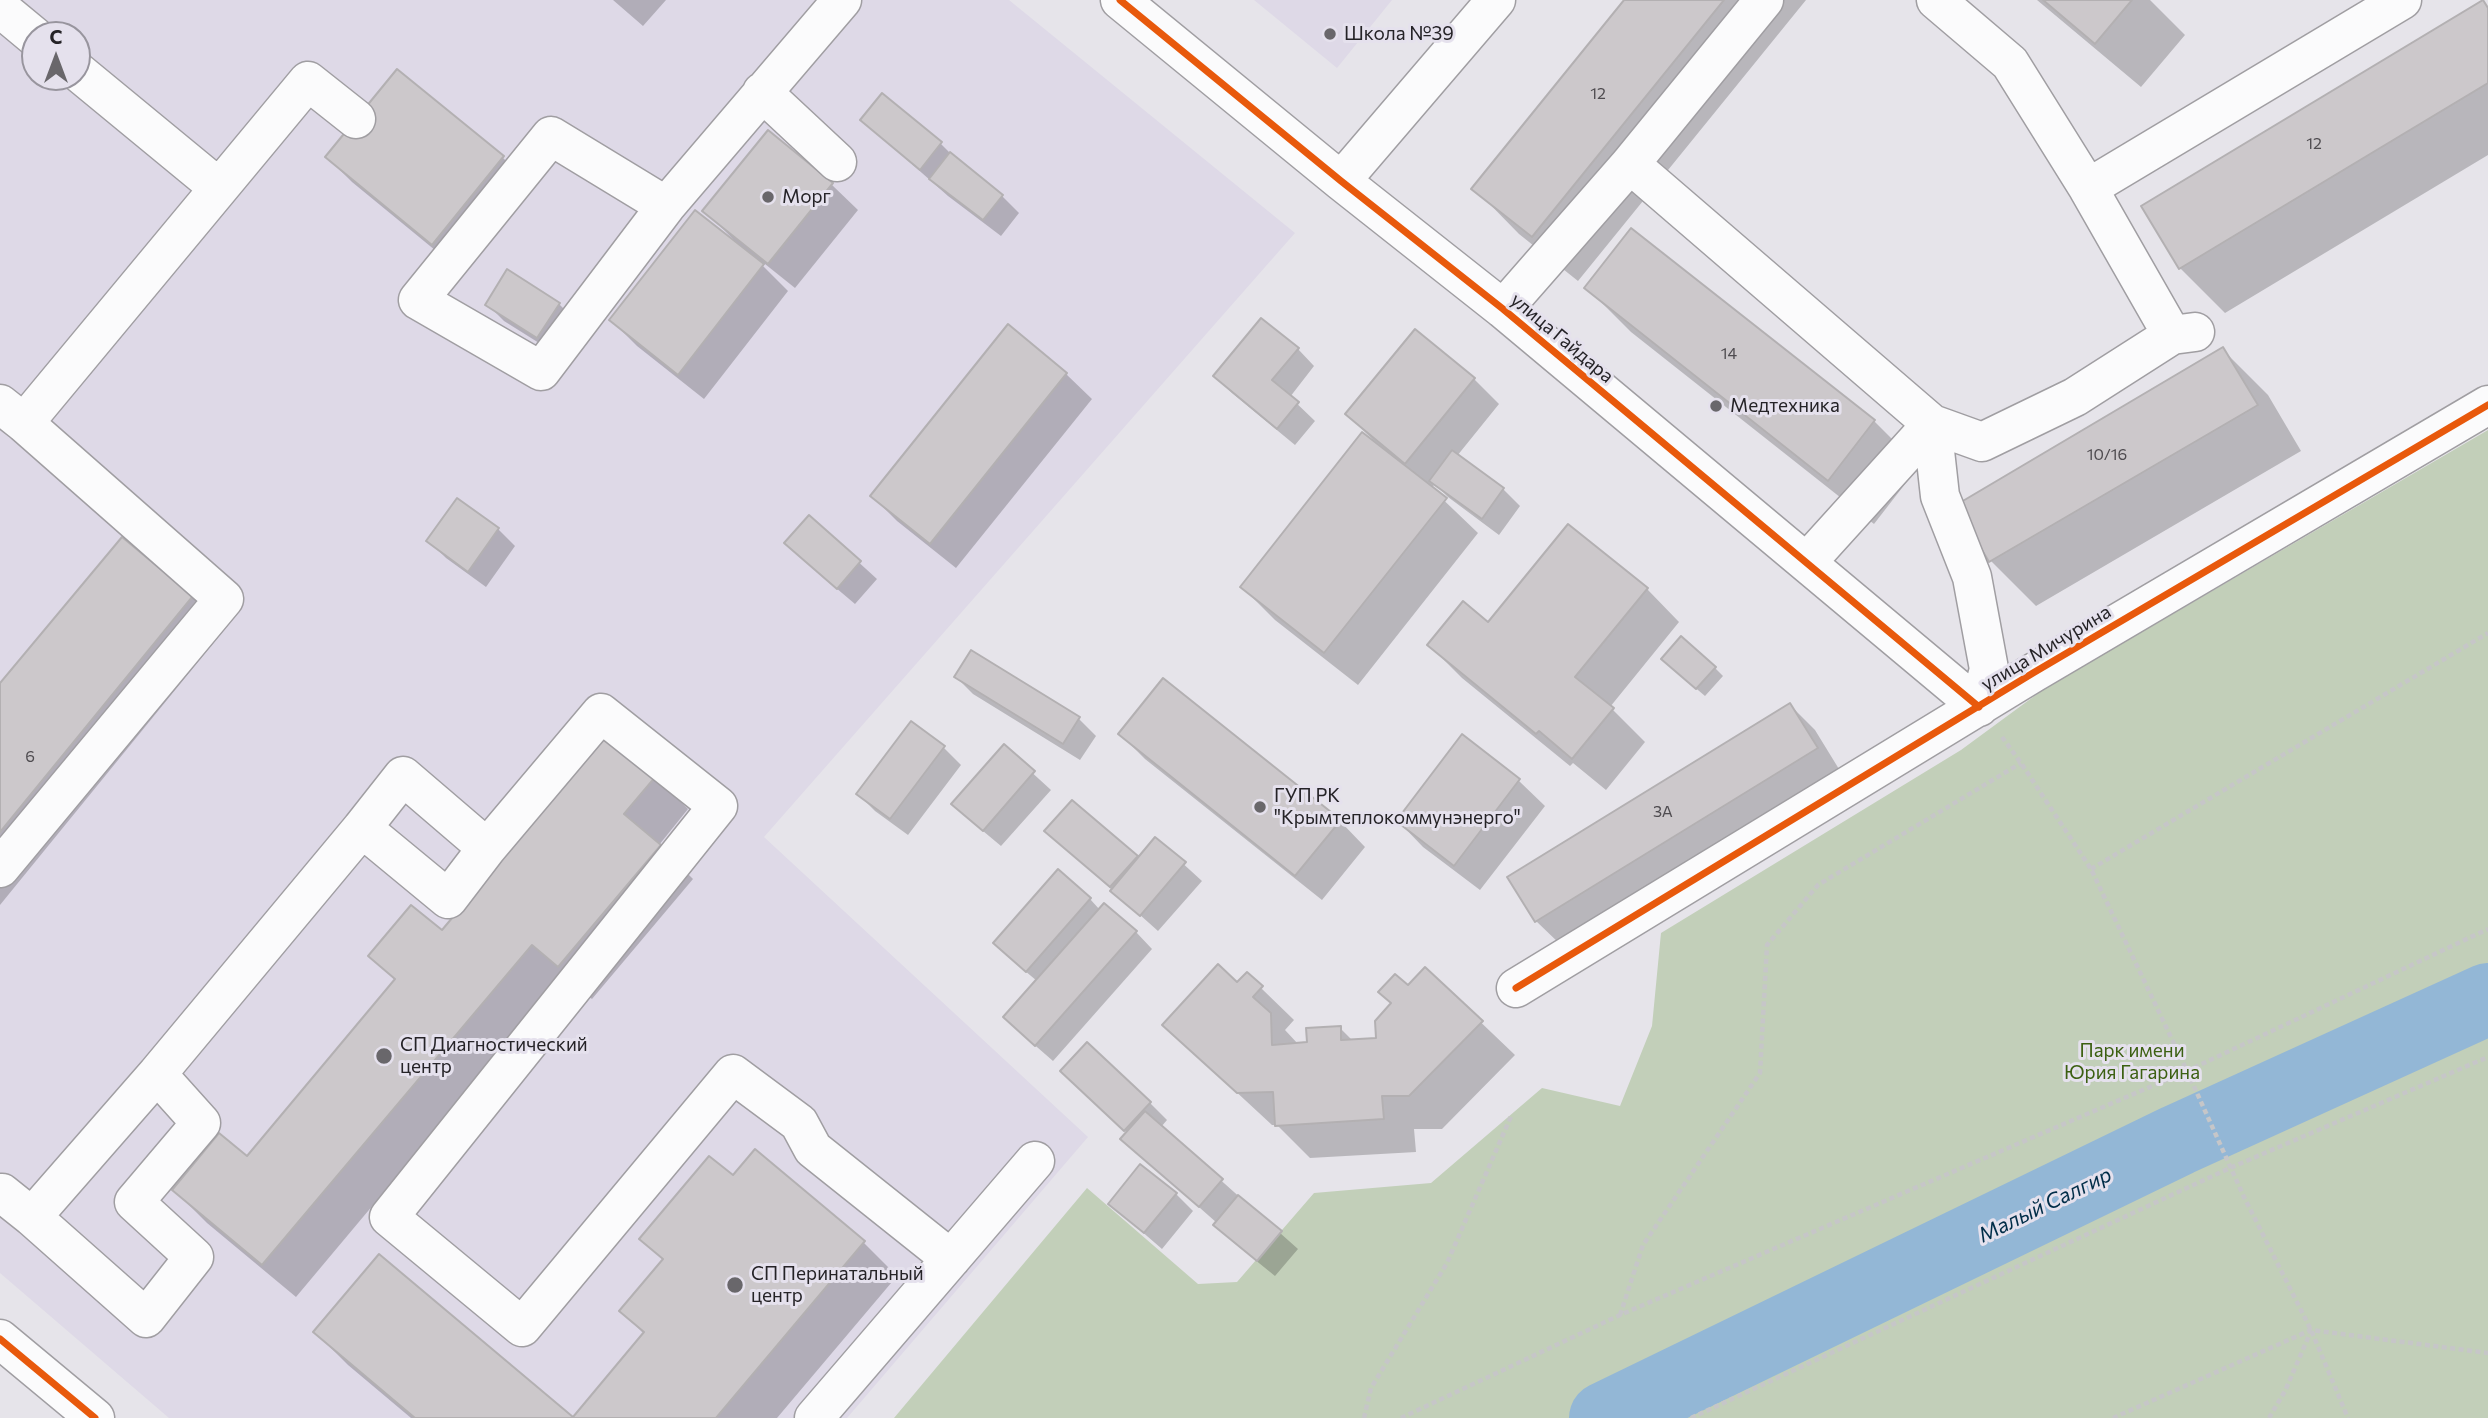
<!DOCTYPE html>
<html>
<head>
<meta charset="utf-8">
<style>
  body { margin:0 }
  #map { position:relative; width:2488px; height:1418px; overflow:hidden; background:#e6e4ea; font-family:Commissioner,sans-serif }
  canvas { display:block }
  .north { position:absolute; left:21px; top:21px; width:70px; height:70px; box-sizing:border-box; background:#e5e1ed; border:2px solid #98959e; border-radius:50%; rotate:0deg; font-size:19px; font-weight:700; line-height:28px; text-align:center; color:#252327 }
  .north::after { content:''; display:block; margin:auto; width:24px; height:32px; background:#69676b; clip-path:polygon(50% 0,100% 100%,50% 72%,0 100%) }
</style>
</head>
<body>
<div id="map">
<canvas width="2488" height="1418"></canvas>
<div class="north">С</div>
</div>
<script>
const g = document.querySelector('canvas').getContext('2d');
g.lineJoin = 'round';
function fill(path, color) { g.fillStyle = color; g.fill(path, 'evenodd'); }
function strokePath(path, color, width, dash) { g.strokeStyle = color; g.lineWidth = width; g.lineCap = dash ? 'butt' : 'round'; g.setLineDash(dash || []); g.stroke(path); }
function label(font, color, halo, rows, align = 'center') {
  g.font = font + ' Commissioner,sans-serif'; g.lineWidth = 6; g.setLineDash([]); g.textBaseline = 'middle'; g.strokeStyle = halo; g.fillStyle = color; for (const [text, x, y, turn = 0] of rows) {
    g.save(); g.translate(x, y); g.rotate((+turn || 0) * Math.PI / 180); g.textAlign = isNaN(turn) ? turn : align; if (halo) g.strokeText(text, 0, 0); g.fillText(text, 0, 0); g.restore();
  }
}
const built = new Path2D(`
  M0,0H1009L1295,233L764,837L1088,1137L847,1418H169L0,1273ZM35,35H77V77H35Z
  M1254,0H1392L1337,68Z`);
const green = new Path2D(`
  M2488,430V1418H894L1087,1188L1198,1284L1237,1282L1314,1193L1431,1183L1542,1088L1620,1106L1652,1026L1661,933L1961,750L2044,689Z`);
const shadow = new Path2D(`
  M613,0H666L643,26Z
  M1627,0H1806L1578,281L1519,234L1474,188Z
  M2037,0H2150L2185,35L2141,87Z
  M2483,2L2488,7V155L2225,313L2180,268Z
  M398,71L503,158L529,183L458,269L352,182L327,157Z
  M882,95L941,144L958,161L1002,196L1019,213L1001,236L948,196L862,120Z
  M768,132L832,185L858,210L795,288L765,264L763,266L788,291L704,399L637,346L611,320L733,239L705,211Z
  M1632,230L1874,421L1919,466L1874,524L1631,332L1586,287Z
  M487,304H559L576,321L555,353L504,321Z
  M1298,349L1314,366L1290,397L1315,421L1295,445L1232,393L1215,376Z
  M2223,350L2268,395L2301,451L2036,606L1991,561L1958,506Z
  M1066,374L1092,399L956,568L897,521L872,496Z
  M1474,379L1499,404L1457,456L1503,489L1520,506L1499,535L1448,497L1435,484L1431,488L1478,533L1358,685L1275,620L1242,587L1372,439L1347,414Z
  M809,517L877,579L855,604L803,560Z
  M498,529L515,546L486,587L446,558L429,541Z
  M1647,589L1679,622L1610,707L1645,742L1606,790L1573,763L1570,766L1462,678L1429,645L1488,624Z
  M192,597L224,630L0,905V685Z
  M1671,667L1715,668L1723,676L1705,696Z
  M956,677L1079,719L1096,736L1080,760L973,694Z
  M1790,705L1815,730L1842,774L1562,946L1536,921Z
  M1120,734L1340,821L1365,847L1322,900L1145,759Z
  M1463,737L1519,781L1545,806L1480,890L1423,847L1398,821Z
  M1004,747L1051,790L1001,846L971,821Z
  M944,748L961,765L908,835L875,811L858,794Z
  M655,776L688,809L659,845L693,879L592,999L565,976L296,1297L207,1223L174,1190L247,1158L396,981L370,956L442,933Z
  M1072,802L1139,859L1156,839L1202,881L1158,931L1046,831Z
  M1090,899L1100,910L1136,932L1152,949L1053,1061L1022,1034L1037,981L1012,960Z
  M1425,969L1515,1055L1442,1129H1414L1416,1152L1310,1158L1277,1125H1272L1164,1025L1237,985L1261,988L1294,1020L1285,1030L1299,1045L1309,1044L1340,1028L1353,1041L1378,1040L1408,987Z
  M1079,1088L1150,1103L1167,1120L1161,1127L1298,1249L1275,1276L1233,1242L1216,1225L1217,1223L1140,1155L1128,1133Z
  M756,1152L864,1243L897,1276L777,1418H574L645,1335L622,1311L664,1261L642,1239L733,1178Z
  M1176,1194L1193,1211L1162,1249L1110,1204Z
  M315,1332L572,1418H411L348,1365Z`);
const river = new Path2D(`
  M1605,1418L2178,1140L2488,999`);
const building = new Path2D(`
  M1624,0H1724L1532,237L1471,189Z
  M2043,0H2132L2095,44Z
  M2483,0L2488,8V83L2179,269L2141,206Z
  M397,69L504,156L432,245L325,157Z
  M882,93L942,142L920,170L860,120Z
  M768,130L833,183L768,264L702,211Z
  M950,152L1003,195L983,220L929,179Z
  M695,210L764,264L678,375L609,320Z
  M1631,228L1875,420L1828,481L1584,288Z
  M507,269L560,303L537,338L485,305Z
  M1261,318L1299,348L1272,380L1299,402L1277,429L1213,376Z
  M1008,324L1067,373L930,544L870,496Z
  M1415,329L1475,378L1405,464L1345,414Z
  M2223,347L2258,405L1989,562L1956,505Z
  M1362,432L1447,498L1324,653L1240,587Z
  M1452,450L1504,488L1482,519L1429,481Z
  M457,498L499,528L468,572L426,541Z
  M809,515L861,561L837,589L784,543Z
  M1568,524L1648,588L1575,677L1614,708L1572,759L1539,731L1536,734L1427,645L1463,601L1488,622Z
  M122,537L193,596L0,832V683Z
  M1681,636L1716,667L1696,689L1661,659Z
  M971,650L1080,717L1063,744L954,677Z
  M1163,678L1341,820L1295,876L1118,734Z
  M1790,703L1818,748L1535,922L1507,877Z
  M911,721L945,746L890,819L856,794Z
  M607,734L657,775L624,814L661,845L558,967L532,945L262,1265L172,1190L219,1133L247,1156L395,979L368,956L411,905L442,930Z
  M1462,734L1520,779L1454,866L1396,821Z
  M1004,744L1035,771L983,831L951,804Z
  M1072,800L1138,856L1110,887L1044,831Z
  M1155,837L1186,862L1140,916L1110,891Z
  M1058,869L1091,898L1026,972L993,943Z
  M1104,903L1137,931L1035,1046L1003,1017Z
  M1218,964L1237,982L1247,972L1263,986L1253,997L1271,1013L1272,1045L1307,1042L1306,1028L1341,1026V1040L1376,1038L1375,1021L1391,1003L1378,992L1395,974L1408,985L1425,967L1483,1021L1409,1096H1382L1384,1119L1275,1126L1273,1092L1237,1093L1162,1025Z
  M1087,1042L1151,1102L1124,1131L1060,1071Z
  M1145,1111L1223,1179L1199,1207L1120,1139Z
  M755,1149L865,1241L716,1418H415L313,1332L379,1254L573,1417L644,1332L619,1311L663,1259L639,1239L709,1156L733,1175Z
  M1140,1164L1177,1193L1144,1233L1108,1204Z
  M1238,1195L1282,1231L1257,1261L1213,1225Z`);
const path = new Path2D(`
  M2002,737L2021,763L2091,869L2187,1071L2244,1197L2311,1330L2348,1418
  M2091,869L2488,633
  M1620,1315L1643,1245L1760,1073L1767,945L1818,885L2021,763
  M1364,1418L1371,1388L1447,1263L1512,1114
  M1401,1418L1620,1315L2187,1071L2488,929
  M1691,1418L2230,1168L2488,1057
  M2113,1418L2311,1330L2488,1353
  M2269,1418L2285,1391L2311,1331`);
const minor = new Path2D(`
  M1120,0L1341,181L1503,309L1979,707L1989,669L1972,577L1940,496L1932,424L1807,562
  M1936,0L2010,63L2088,188L2172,335
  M0,8L35,37
  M77,71L219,188
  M762,92L837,162
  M1630,164L1932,424L1982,442L2075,397L2172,335L2195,332
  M1341,181L1496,0
  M2088,188L2402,0
  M666,206L551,136L418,300L541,371L666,206L842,0
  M1503,309L1630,164L1764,0
  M0,404L24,423L224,599L0,868
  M24,423L308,81L356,119
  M362,828L403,776L487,848
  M1516,988L2033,673L2488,405
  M0,1195L2,1193L32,1217L157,1074L362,828L448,899L487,848L601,713L718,806L389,1217L522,1327L733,1074L799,1123L813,1149L951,1259
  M32,1217L146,1318L194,1257L134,1202L201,1123L157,1074
  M0,1339L95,1418
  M814,1418L1035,1161`);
const cycleway = new Path2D(`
  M1120,0L1341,181L1503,309L1979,707
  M1516,988L2033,673L2488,405
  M0,1339L95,1418`);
const markers = [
  [1330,34,7,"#69676b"],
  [768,197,7,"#69676b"],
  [1716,406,7,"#69676b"],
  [1260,807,7,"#69676b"],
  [384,1056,9,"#69676b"],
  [735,1285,9,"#69676b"]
];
const numberNames = [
  ["12",1598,94],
  ["12",2314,144],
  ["14",1729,354],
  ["10/16",2107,455],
  ["6",30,757],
  ["3А",1663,812]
];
const poiNames = [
  ["Школа №39",1344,34],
  ["Морг",782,197],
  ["Медтехника",1730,406],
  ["ГУП РК",1274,796],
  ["\"Крымтеплокоммунэнерго\"",1274,818],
  ["СП Диагностический",400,1045],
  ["центр",400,1067],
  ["СП Перинатальный",751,1274],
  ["центр",751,1296]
];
const streetNames = [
  ["улица Гайдара",1562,338,40],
  ["улица Мичурина",2046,648,-31]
];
const parkNames = [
  ["Парк имени",2132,1051],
  ["Юрия Гагарина",2132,1073]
];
const waterNames = [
  ["Малый Салгир",2045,1205,-26]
];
fill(built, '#ded9e7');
fill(green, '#c2cfb9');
fill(shadow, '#0003');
strokePath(river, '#93b7d6', 72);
fill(building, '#ccc8cb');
strokePath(building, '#b3b0b2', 2);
strokePath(minor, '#a09ea2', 41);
strokePath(path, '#c6c6c8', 4.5, [5, 3.5]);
strokePath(minor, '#fbfbfc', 38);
strokePath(cycleway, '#e8590c', 7);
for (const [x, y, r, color] of markers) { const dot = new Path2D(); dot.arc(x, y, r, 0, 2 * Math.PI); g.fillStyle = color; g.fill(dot); strokePath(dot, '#e5e1ed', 2.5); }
label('16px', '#4f4c50', null, numberNames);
label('19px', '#252327', '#e5e1ed', poiNames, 'left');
label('19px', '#252327', '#e5e1ed', streetNames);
label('19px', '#3c6012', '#e5e1ed', parkNames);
label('italic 21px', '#012d48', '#e5e1ed', waterNames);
</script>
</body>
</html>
